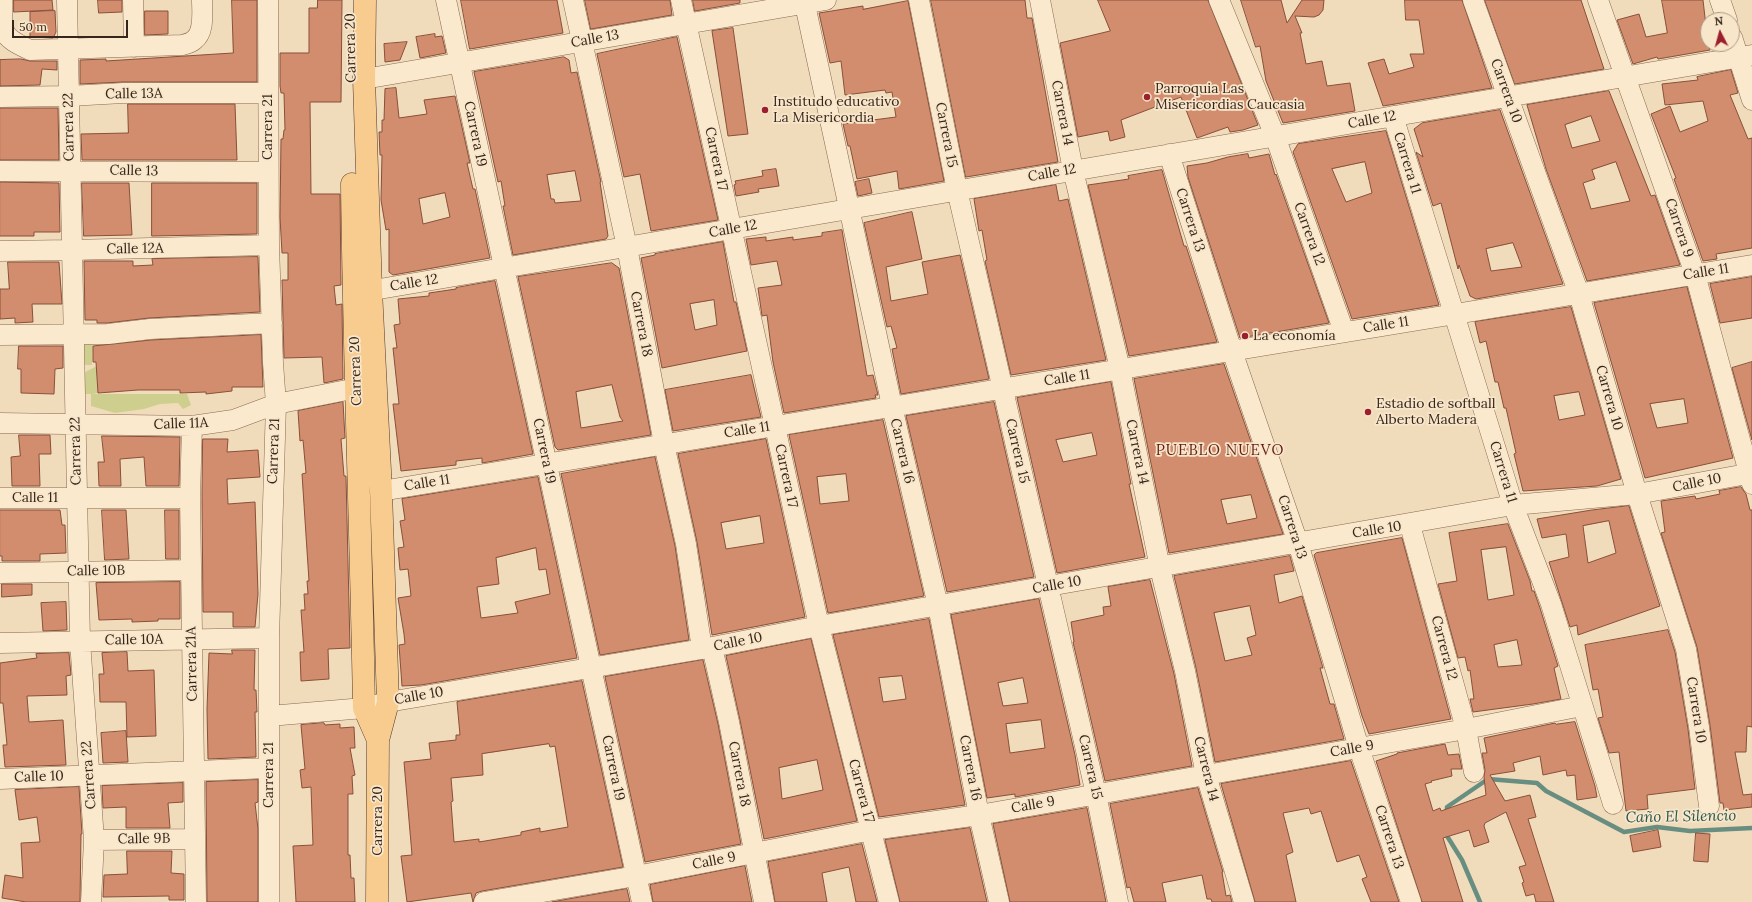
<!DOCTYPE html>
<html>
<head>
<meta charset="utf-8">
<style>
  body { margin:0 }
  #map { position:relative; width:1752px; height:902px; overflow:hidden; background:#f0dbbb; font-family:Lora,serif }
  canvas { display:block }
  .north { position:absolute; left:1700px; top:12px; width:40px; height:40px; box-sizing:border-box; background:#f8e6cb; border:1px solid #aa9984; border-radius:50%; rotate:354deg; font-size:11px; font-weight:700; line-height:16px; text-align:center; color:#36251a }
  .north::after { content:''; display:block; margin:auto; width:14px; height:18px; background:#9b202e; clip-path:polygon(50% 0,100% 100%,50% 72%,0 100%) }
  .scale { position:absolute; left:12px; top:20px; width:116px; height:18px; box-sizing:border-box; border:2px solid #36251a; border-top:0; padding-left:5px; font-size:12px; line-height:14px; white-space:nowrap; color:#36251a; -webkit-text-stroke:3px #f8e6cb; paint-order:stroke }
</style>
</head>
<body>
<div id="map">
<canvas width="1752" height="902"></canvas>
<div class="north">N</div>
<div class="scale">50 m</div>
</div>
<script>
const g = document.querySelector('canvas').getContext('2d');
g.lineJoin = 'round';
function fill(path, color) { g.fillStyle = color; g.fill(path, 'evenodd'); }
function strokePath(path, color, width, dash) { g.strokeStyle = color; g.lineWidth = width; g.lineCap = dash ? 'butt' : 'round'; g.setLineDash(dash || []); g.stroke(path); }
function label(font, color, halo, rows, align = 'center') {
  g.font = font + ' Lora,serif'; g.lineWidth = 3.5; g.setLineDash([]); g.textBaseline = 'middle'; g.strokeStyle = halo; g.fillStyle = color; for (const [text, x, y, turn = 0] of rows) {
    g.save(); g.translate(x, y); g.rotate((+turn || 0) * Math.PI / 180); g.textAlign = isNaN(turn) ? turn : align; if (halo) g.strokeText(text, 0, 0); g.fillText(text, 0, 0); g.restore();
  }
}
const green = new Path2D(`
  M83,338L93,339L92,365H81Z
  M97,366L98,393L92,394H187L191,405L183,409L178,403L160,404L144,409L115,413L91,406V394H85L83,373Z`);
const stream = new Path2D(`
  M1447,814V807L1488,779L1537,783L1546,791L1624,832L1657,827L1690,831L1752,828
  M1447,832V836L1462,860L1480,902`);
const building = new Path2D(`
  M14,0H52L53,10L14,12Z
  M98,0H122V12L99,13Z
  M232,0H257V82H123L80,84V60L106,59V61L233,53Z
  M318,0H342L341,102H310L311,194H340L341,285L334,286L336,305L342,304L343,379L324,383L322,357L284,358L282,280H288V253H282L280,217L281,139H283L284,130H285L284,93H281L280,86V53H309V8H317Z
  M461,0H557L563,33L470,49Z
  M585,0H670L672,15L591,29Z
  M693,0H740V3L695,11Z
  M931,0H1025L1027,18H1032L1058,162L966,177Z
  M1098,0H1208L1258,125L1243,130L1230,132L1228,127L1197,138L1181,97L1121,120L1125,137L1110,141L1108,131L1078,137L1060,43L1110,31Z
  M1241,0H1281L1287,23L1302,0H1324L1323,10L1319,15L1314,17L1295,16L1302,33H1300L1306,64L1322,61L1327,86L1350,83L1355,111L1283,123L1266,81L1260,46L1256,47Z
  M1405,0H1462L1492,88L1383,106L1368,63L1384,59L1389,74L1414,67L1410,54H1424L1419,20H1406Z
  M1485,0H1581L1604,69L1515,84Z
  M1662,0H1703L1708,44L1710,50L1658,59L1657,57L1633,64L1617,20L1639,14L1646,37L1667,33Z
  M908,1L944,181L899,189L897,171L857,179L850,146H848L843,124L896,117L892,92L886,93L885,90L845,95L841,61L830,63L819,13L863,6V9Z
  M55,11L56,32L53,38L30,37V12Z
  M145,11H168V34L145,35Z
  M733,28L748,134L728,136L712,31Z
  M435,34V37L442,36L446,53L420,58L416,37Z
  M677,37L718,220L651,231L640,174L624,177L597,54Z
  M407,42L400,60L385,62L384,44Z
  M564,57L569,60L571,73L577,72L601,182H600L608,236L606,239L513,255L503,206H505L501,181L498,182L474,72ZM575,171L581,201L555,203L554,199H551L547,175Z
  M21,59L30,61H57V70L42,69L40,85L0,86V60Z
  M1731,70L1738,93L1730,95L1748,139L1752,138V248L1716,254L1717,259L1703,261L1674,179L1676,178L1651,114L1670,106L1680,132L1708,121L1703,101L1665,105L1662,84L1698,80L1697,77Z
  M396,88L399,118L427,114L424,100L455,96L470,163H467L473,189H475L490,258L393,275L389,272V229L386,230L381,200L382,155H380L379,132H382V120H384L385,89ZM445,193L450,217L423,224L419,199Z
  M1609,91L1651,196L1655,195L1680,265L1587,281L1546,169L1527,105ZM1591,116L1600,141L1572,148L1565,125ZM1616,162L1630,201L1591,209L1583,183L1595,179L1592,170Z
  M128,104H235L237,160H82L81,134L128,133Z
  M0,108H58L59,160H0Z
  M1500,110L1563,284L1476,299L1470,296L1459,265L1458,269L1441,203L1433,206L1416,152L1423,157L1414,129L1422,123ZM1513,243L1522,267L1491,271L1486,249Z
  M1386,131L1439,305L1352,319L1293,152L1298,144ZM1365,162L1372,193L1346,202L1332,169Z
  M1248,154L1249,158L1269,154L1275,175L1276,174L1329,323L1240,338L1188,177L1187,166L1207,163L1228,157Z
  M776,169L779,186L758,189L759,192L736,196L734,185L736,184L735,181L763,176L762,171Z
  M1162,170L1184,246H1186L1217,342L1129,356L1088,185L1129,179L1128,176Z
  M869,179L872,193L858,196L855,182Z
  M0,182L59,183L60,232H34V236H0Z
  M82,183H129L132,235L84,236Z
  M152,183H257V234L152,236Z
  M1056,185L1059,201L1068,199L1106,360L1011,375L985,261L987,260L982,230L979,231L974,199Z
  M912,212L922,259L886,267L891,301L928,294L922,262L960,255L989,379L901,394L892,349L897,348L891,326L887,327L864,223Z
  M842,230L867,376L873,375L878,395H875L876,398L784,413L773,362L767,315L762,316L758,288L782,285L777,261L751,265L746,239L766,237V241L793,237V240L822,236V233Z
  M723,242L734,302H736L747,351L662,368L641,258L655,255V254ZM714,300L717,325L695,330L690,304Z
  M258,257L260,312L149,318L107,323H97V320H85L84,261H133V266L153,265L152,259Z
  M8,262H59L62,304H32L33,322L15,323V318L0,319V289H9Z
  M612,263L619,268L651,435L558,450L555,447L518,277ZM612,385L620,417L623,421L581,428L576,392Z
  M1752,277V318L1720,323L1710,284Z
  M495,281L533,454L482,463V458L456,461V465L401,471L393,404H399L393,348H397L394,325L400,324L398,299L429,296V293L456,289V288Z
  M1687,287L1733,458L1645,478L1594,303ZM1684,399L1688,423L1657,428L1650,404Z
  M1571,307L1621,479L1597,486L1523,491L1514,454L1516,453L1506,408H1504L1498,382H1495L1486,341L1480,343L1475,322ZM1579,392L1585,415L1559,420L1554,396Z
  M261,335L263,387H232V391L206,394V392L180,393V390H138L98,393L96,362H93V346L151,340Z
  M19,346H63V368L55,369L54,394L21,393V369H18Z
  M1752,362V440L1732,368Z
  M1224,364L1283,534L1169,553L1134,379ZM1251,495L1257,518L1227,524L1221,500Z
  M751,375L761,417L673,431L665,390Z
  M1111,382L1131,484H1129L1145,557L1057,573L1017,398ZM1092,433L1097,455L1063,462L1056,440Z
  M343,402L345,438L341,439L344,476H346L350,648L328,649L329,679L301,681L300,652H304L301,610H305L304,594H308L307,581H309L302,474L306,473L303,440L300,441L298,411Z
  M994,402L1034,577L947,592L906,416Z
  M883,420L924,596L828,613L789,435ZM846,474L849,501L820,504L817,477Z
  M19,435H50L51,454H39L40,486H12L11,457L20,456Z
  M102,436L180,437L179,486H146L144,457L120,459L121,486H99L98,462H104Z
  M203,439H228L227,452L258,450L260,477L227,479L228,504L255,502L258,594L255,627H233V612H203L202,498Z
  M766,439L805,617L712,635L697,542L678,454ZM760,516L764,543L726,549L721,523Z
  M655,457L675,546L689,640L600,655L561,474Z
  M538,477L577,658L421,685L402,686L399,645L405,644L404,634L398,598L411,596L408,569L400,570L398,548L404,547L400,521L405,520L402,499ZM536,548L539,570L546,569L550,594L515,602L518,613L481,618L477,587L499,584L496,558Z
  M1741,487L1746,494L1750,510H1752V727L1747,726L1746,752H1735L1743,795L1752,794V807L1724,810L1723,803H1720L1710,725L1697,647L1661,533L1665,532L1661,501L1695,496L1696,499L1720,494L1719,491Z
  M1629,506L1660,606L1578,635L1577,625L1570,627L1549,562L1569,557L1566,534L1542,538L1537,519L1592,510ZM1609,521L1616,553L1588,563L1583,526Z
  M0,510H60L62,525H65L66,553L40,554V561H2V556H0Z
  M102,510H126L129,559L105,560Z
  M165,510H179V559H166Z
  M1508,524L1530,581L1532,591H1534L1540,608L1558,666L1554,668L1561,699L1533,704L1473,712L1470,699H1474L1470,670L1468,671L1465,657L1458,658L1438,584L1457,581L1449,533ZM1506,547L1514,595L1488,600L1481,550ZM1517,640L1522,665L1498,667L1494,645Z
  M1402,538L1451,719L1369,734L1362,716L1314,555L1316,553Z
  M1290,556L1294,571L1274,575L1279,603L1302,596L1323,668H1320L1330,704H1334L1344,739L1215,762L1196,668L1174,576ZM1250,606L1256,635L1247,638L1252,655L1225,661L1214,613Z
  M1150,580L1174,674L1192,766L1105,781L1073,642H1074L1071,622L1104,615L1103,607L1111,606L1108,587Z
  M180,582V619H158V621L132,622V619L99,620L96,583Z
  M2,584H32V595L2,597Z
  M1039,599L1075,755L1080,785L1015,797V794L987,798L951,615ZM1023,678L1028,703L1003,706L998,683ZM1041,720L1045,748L1010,753L1006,724Z
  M66,602L67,630L43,631L41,603Z
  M929,619L965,805L879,817L833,635ZM902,676L906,699L883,702L879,678Z
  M1668,630L1675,652L1688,729L1695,789L1647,795L1648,809L1626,811L1619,752L1609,753L1598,718L1603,717L1598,689L1593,690L1585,645Z
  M811,639L857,821L764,839L740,720L726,656ZM817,760L823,790L782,799L779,768Z
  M232,650H255L254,690H256L257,712H255L256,757L208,759L207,709L209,653L232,654Z
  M127,652L128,671L154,670L156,736L127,737L126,702H100L99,674H104L102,653Z
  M69,653L71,675L66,676L67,695L27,696L29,722L63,720L66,765L5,767L3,745H7L3,703H0V663L37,658L36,654Z
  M703,660L718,724L741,844L645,862L605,677Z
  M582,681L623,867L482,891L476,893L473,902L471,893L407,902L401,856L412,855L404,762L431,759L429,743L456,740V735H460L457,702ZM549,744L550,747L555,746L568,827L540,832V828L521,832V835L479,842V839L454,842L451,802L453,801L451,778L483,775L482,754Z
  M1575,722L1595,786L1597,797L1577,800L1575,775L1567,776L1566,770L1543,775L1540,756L1513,763L1515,771L1490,775L1505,801L1530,795L1536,817L1528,819L1554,902H1536L1534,894L1526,896L1522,883L1524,882L1519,867L1526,865L1506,812L1485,823L1484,826L1489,842L1474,847L1469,830L1443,838L1463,902H1422L1376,761L1397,754V753L1445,744L1448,755L1459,754L1462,769H1451L1452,776L1431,781L1432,782L1425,784L1433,811L1440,808L1441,811L1486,795L1484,777L1485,770L1482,753H1487L1484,738L1555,723L1556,724Z
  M324,723L325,725L340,724V728L354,727L355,748H350L355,775L352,776L353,794H348V855H350L351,878H354L355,902H296L293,846L313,845L311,787L302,788L300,770L305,769L301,725Z
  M126,731L128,762L103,763L101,733Z
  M1351,761L1399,902H1371L1362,879L1367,877L1359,855L1337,862L1321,811L1311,814L1309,808L1283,813L1293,852L1286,855L1296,902H1255L1221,784Z
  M258,780V802L255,803L258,829V902H207L206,782Z
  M183,783V802L168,803L170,828H126V807L103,808L102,786Z
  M79,787L82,834H81L80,902H26L2,898L5,875L23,878L21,843L40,842L37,817L19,820L15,790Z
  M1198,788L1223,872H1222L1226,896L1230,895L1232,902H1212L1211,899H1207L1202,875L1162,883L1166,902H1134L1130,887L1127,888L1110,804Z
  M1087,808L1106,902H1010L993,824Z
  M970,828L987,902H900L885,840Z
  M1658,830L1661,847L1633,852L1630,836Z
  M1696,833L1710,834L1708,862L1694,861Z
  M862,844L877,902H856L849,867L822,873L827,902H775L768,862Z
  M127,851H172L171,873L184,874V900H169V896L103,897L104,875L127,874Z
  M745,866L752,902H653L650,885Z
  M627,889L630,902H552Z`);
const minor = new Path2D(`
  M2,0C2,33 0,36 30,50L182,45C186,44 191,43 194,40C205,32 202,12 202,0
  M67,0L80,641L94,840L91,902
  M133,0L134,47
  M268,0L269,245L273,363L276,404L269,638V902
  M446,0L642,902
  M573,0L627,247L664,444L686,544L702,649
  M681,0L819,626L889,902
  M804,0L892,406L938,606L979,815L999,902
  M919,0L957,190L1096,794L1118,902
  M1040,0L1073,170L1120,369L1160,568L1185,671L1206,775L1244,902
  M1219,0L1275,136L1344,332
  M1473,0L1579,294L1637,494L1686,649L1699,727L1709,806
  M1598,0L1695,274L1752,484
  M1720,0L1727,20
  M1732,37L1752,100
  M364,79L826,0
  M0,97L69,96L123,93H268
  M1393,116L1513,505L1551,604L1613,804
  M1169,154L1232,351L1298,543L1359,748L1411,902
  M0,171L268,172
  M0,251L72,250L269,245
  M356,293L1752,55
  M0,335L108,334L150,329L272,323
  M0,423L192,426L233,420L276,404L357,388
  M192,426L190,498L196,902
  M381,491L1752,265
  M0,498H190
  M1410,525L1466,729L1474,772
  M0,573L191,570
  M0,643L269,638
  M712,647L729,722L764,902
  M269,716L364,708L388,702L702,649L819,626L1513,505L1637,494L1752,473
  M0,779L269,768
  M94,840L194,839
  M484,902L636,876L872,830L979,815L1206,775L1466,729L1582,706`);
const major = new Path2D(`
  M365,0L364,79L371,290L381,491L388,702L378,740L377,902
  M352,184C354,359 361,533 364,708L378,740`);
const markers = [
  [1147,97,4,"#9b202e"],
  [765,110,4,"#9b202e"],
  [1245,336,4,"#9b202e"],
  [1368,412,4,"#9b202e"]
];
const streetNames = [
  ["Calle 13",595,39,-10],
  ["Carrera 20",351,48,-91],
  ["Carrera 10",1506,91,70],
  ["Calle 13A",134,94,-1],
  ["Carrera 14",1062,113,79],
  ["Calle 12",1372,120,-10],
  ["Carrera 22",69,127,-91],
  ["Carrera 21",268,127,-90],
  ["Carrera 19",475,134,78],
  ["Carrera 15",946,135,79],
  ["Carrera 17",716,159,78],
  ["Carrera 11",1407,163,73],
  ["Calle 13",134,171,1],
  ["Calle 12",1052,173,-10],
  ["Carrera 13",1190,220,72],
  ["Carrera 9",1679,228,71],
  ["Calle 12",733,229,-10],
  ["Carrera 12",1309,234,70],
  ["Calle 12A",135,249,-1],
  ["Calle 11",1706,272,-9],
  ["Calle 12",414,283,-9],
  ["Carrera 18",641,324,79],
  ["Calle 11",1386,325,-9],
  ["Carrera 20",356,371,-92],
  ["Calle 11",1067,378,-9],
  ["Carrera 10",1609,398,74],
  ["Calle 11A",181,424,-2],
  ["Calle 11",747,430,-9],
  ["Carrera 22",76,451,-91],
  ["Carrera 21",274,451,-88],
  ["Carrera 19",544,451,78],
  ["Carrera 16",902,451,77],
  ["Carrera 15",1017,451,77],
  ["Carrera 14",1137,452,78],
  ["Carrera 11",1503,472,73],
  ["Carrera 17",786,476,78],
  ["Calle 11",427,483,-9],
  ["Calle 10",1697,483,-11],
  ["Calle 11",35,498],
  ["Carrera 13",1292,527,72],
  ["Calle 10",1377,530,-9],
  ["Calle 10B",96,571,-1],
  ["Calle 10",1057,585,-10],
  ["Calle 10A",134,640,-1],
  ["Calle 10",738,642,-11],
  ["Carrera 12",1444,648,75],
  ["Carrera 21A",192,664,-91],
  ["Calle 10",419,696,-10],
  ["Carrera 10",1696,710,81],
  ["Calle 9",1352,749,-10],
  ["Carrera 15",1090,767,77],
  ["Carrera 19",613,768,78],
  ["Carrera 16",970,768,79],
  ["Carrera 14",1206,769,76],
  ["Carrera 18",739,774,79],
  ["Carrera 22",89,775,-94],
  ["Carrera 21",269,775,-90],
  ["Calle 10",39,777,-2],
  ["Carrera 17",861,791,75],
  ["Calle 9",1033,805,-10],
  ["Carrera 20",378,821,-90],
  ["Carrera 13",1389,837,72],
  ["Calle 9B",144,839,-1],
  ["Calle 9",714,861,-11]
];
const poiNames = [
  ["Parroquia Las",1155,89],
  ["Misericordias Caucasia",1155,105],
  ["Institudo educativo",773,102],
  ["La Misericordia",773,118],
  ["La economía",1253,336],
  ["Estadio de softball",1376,404],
  ["Alberto Madera",1376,420]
];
const neighbourhoodNames = [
  ["PUEBLO NUEVO",1220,451]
];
const waterNames = [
  ["Caño El Silencio",1681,817,-1]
];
fill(green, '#cecf8e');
strokePath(stream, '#678e80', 4.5);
fill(building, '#d28d6e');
strokePath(building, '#895038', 1);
strokePath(minor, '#886a54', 21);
strokePath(major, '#553929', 23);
strokePath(minor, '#fbe9ce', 20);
strokePath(major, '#f8cc8e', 22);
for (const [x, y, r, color] of markers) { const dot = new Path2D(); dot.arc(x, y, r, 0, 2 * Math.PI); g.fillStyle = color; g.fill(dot); strokePath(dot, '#f8e6cb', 1.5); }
label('14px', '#36251a', '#f8e6cb', streetNames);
label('14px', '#36251a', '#f8e6cb', poiNames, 'left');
g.letterSpacing = '1px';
label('15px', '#661f16', '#f8e6cb', neighbourhoodNames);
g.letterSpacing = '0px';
label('italic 15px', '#28574f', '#f8e6cb', waterNames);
</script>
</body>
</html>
